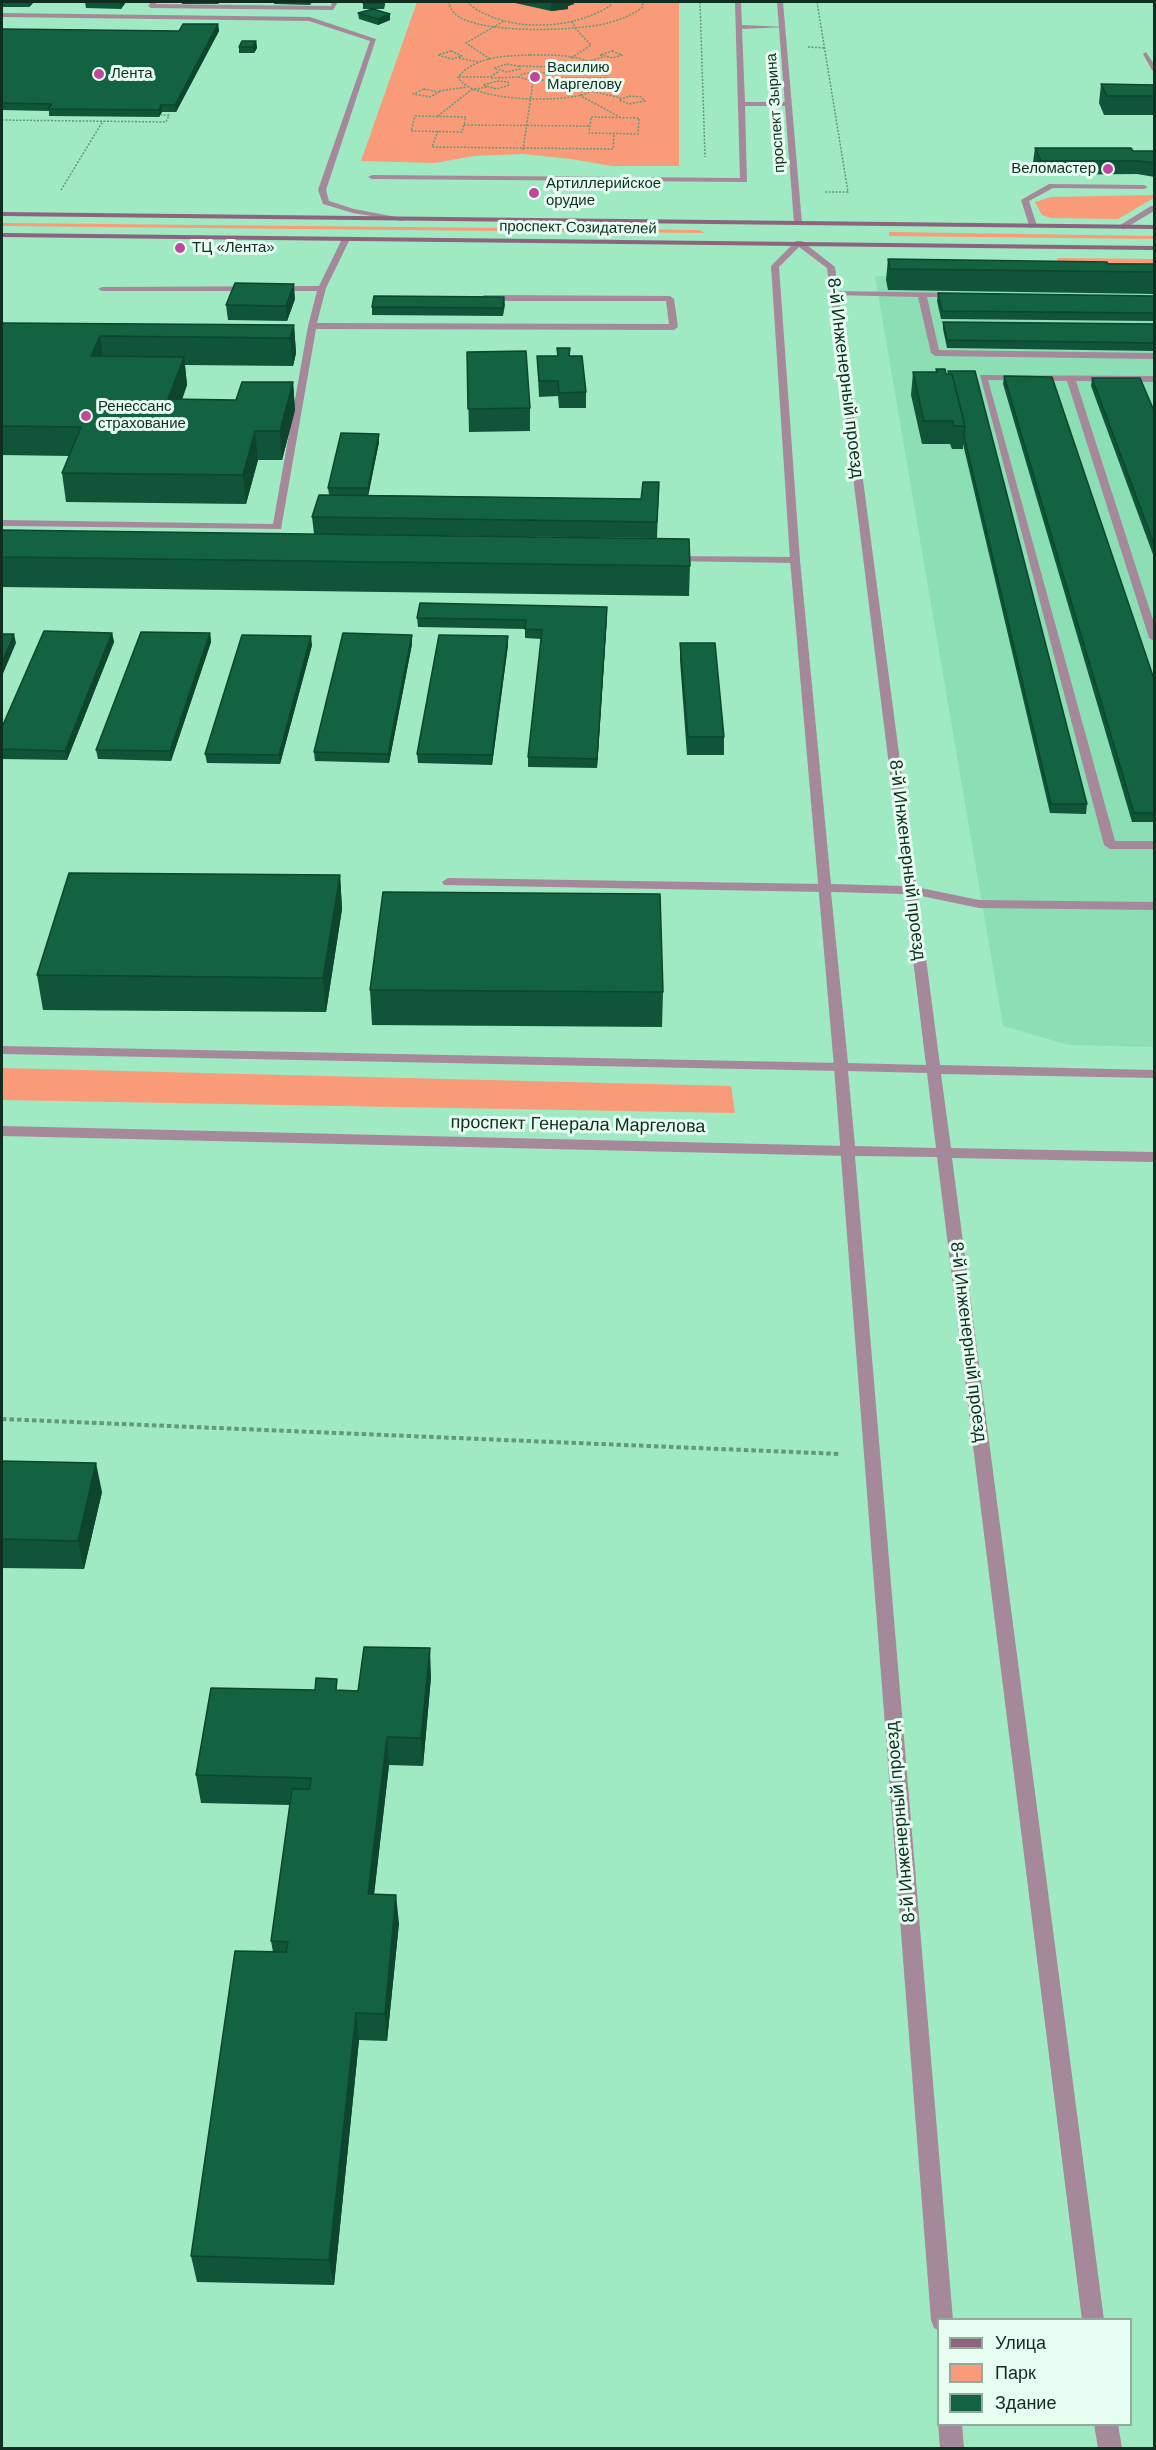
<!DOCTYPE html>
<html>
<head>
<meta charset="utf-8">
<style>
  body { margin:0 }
  #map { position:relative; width:1156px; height:2450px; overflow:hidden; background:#9fe9c3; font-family:Helvetica,sans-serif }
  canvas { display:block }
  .frame { position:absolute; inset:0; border:3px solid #0f2e20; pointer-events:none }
  .legend { position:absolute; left:937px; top:2318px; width:195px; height:108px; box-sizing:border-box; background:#e8fdf1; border:2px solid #91aa9d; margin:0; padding:8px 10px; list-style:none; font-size:18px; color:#0f2e20 }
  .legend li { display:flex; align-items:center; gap:12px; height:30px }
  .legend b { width:30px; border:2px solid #91aa9d }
</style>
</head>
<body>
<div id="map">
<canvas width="1156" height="2450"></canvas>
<div class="frame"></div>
<ul class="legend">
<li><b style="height:8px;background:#8c647d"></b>Улица</li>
<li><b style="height:16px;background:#f99b78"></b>Парк</li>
<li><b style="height:16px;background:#136343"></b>Здание</li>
</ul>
</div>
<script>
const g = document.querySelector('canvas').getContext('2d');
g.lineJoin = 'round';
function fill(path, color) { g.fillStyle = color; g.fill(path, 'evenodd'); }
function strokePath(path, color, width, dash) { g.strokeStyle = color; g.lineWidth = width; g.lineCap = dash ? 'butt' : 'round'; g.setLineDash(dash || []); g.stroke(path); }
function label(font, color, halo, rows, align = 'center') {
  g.font = font + ' Helvetica,sans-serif'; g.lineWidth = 6; g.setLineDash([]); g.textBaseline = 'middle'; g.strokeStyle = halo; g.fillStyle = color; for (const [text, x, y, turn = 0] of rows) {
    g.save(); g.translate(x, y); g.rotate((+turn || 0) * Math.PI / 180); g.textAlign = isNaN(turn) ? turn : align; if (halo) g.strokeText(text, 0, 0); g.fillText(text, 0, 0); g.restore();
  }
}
const built = new Path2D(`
  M875,276L1154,281V1047L1069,1045L1003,1026Z`);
const green = new Path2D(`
  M417,2H679V166H612L571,159L523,154L474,156L435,163L361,161Z
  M1154,195V198L1118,219L1051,218L1042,215L1035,202L1051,197Z
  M2,223L699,230L705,233L2,226Z
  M889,232L1154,236V239L889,236Z
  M1057,258L1154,259V272H1062Z
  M2,1068L731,1086L735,1113L2,1100Z`);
const pathFar1 = new Path2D(`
  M448,2C450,6 452,11 455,14C480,35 577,31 608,23C620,20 631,15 642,8L643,2
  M470,2L469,4C505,33 573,31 611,5L610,2
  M700,2L705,157
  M817,2L848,192H824
  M808,47L825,48
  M451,51L462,56L452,59L438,55Z
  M612,51L622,55L613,58L600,55Z
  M530,55C556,55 593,53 608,78C600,86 593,92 581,95C557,102 471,102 458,77C476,56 504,56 530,55Z
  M459,58L478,62
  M571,58L591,45L575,28L572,21
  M490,59L466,43L504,21
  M507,64L518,66L520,69L507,72L494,68Z
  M559,65H570L577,69L565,72L553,69Z
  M519,66L555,67
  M574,66L603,57
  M536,72L545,73L551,78L535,82L519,77L522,74Z
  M459,77H490L498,72
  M491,78L519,77
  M551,78H607
  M497,81L508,82L509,85L497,89L483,85Z
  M566,81L578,82L583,86L566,89L556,85Z
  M579,88L621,98
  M424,89L439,92L430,97L413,94Z
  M439,91L467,87
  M579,95L620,117
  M629,96L641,97L645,101L629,104L619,100Z
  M415,116L466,117L462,132L411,131Z
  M438,116L471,90L487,87
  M591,117L639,118L638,134L589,133Z
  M2,120L166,122L169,115H161
  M464,125L590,126
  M438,131L432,147L613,149L614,134
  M523,150L533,82
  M61,190L103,121`);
const path = new Path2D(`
  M2,1419L840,1454`);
const service = new Path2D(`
  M151,2H157L156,4L331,6L332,2H338L333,10L151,8L148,6Z
  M735,2H741L742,25L786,27L742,29L745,102H788L791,104L788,106H745L747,182L372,179L368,177L372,175L740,178Z
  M2,13L310,17L376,39L326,190L329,201L354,209L407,219L403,221L353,213L323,204L318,190L370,41L309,21L2,17Z
  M1146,52L1154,64V71L1152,70L1143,54Z
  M1049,184L1144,185L1148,187L1144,189L1053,188L1029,201L1037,226L1030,228L1021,200Z
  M1151,206H1154V211L1124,229L1117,227Z
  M346,237L350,239L326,288L317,323L669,324L666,301H484L480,298L484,295L670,296L674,299L678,327L674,330L316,329L281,529L2,526V520L273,524L308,326L317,291H102L98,289L102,287L319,286L342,239Z
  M835,291L960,293L961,295L957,297H927L939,350L1154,353V359L935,356L931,353L918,297L832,295V291Z
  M980,375L1154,376V382L1076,381L1154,623V641L1149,638L1067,381L988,380L1115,841H1154V849H1110L1104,845Z
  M670,556L795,557L800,560L795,563L666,561L665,559Z
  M448,878L824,884L830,888L824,892L444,885L442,882Z
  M911,886L979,900L1154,902V910L979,908L907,893L905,890L907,887Z`);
const minor = new Path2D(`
  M2,1046L841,1063L848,1067L841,1071L2,1054Z
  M2,1126L847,1146L854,1151L847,1156L2,1136Z`);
const tertiary = new Path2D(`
  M777,2H783L802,223L798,225L794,223Z
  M796,241H802L835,267L940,1065L1154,1070V1078L941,1074L951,1148L1154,1152V1162L952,1158L1104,2320H1082L937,1157L855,1156L953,2320H938V2330L934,2328L931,2320L834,1067L790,560L771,266ZM799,247L827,268L904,886L831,884L800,560L779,267ZM831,892L905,894L926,1065L848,1063ZM848,1071L927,1073L936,1148L855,1146Z
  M938,2423L962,2424L964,2448H940Z
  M1094,2424H1118L1122,2448H1098Z`);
const secondary = new Path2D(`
  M2,212L1154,225V229L2,216Z
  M2,233L1154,246V250L2,237Z`);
const wall = new Path2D(`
  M2,2H34L29,7H2Z
  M85,2H126L121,9L86,8Z
  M182,2H220L218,4H182Z
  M274,2H312L310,5L274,4Z
  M385,2V5L384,9H374L390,14V20L378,25L359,19L358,13L372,9H363V3Z
  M515,2H568V3V2H574V4L568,6V9L551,11L515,3Z
  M218,24L219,31L176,112H162L159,117L49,116V111L2,110V29L179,31Z
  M256,41L257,48L254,53H239V47Z
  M1101,84L1155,85V115H1104L1099,103Z
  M1035,148L1155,152V177L1137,174L1039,175L1033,162Z
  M888,259L1155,264V294L888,290L886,280Z
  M938,293L1155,296V321L941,319L937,301Z
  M504,297L505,305L503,316L372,315V307Z
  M295,299L287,321L228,320L226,305Z
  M943,322L1155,324V351L947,348L943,329Z
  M2,323L294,325L296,353L293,366L185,365L187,385L182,400H236L293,382L295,410L282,460H258L246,504L66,502L62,473L69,456L2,455Z
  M557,348L570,356L586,392V408H559L558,396L539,397L537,356H557Z
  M467,352L530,408V431L469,432Z
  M936,369L946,374H948V371L1087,804L1086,814L1050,813L963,444V449H952L950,444H922L911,395L913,372H936Z
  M1004,376L1155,682V822H1132L1003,384Z
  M1092,378L1155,413V560L1091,386Z
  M379,442L368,495L641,499L659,482L657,538L314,534L312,517L329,495L328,488Z
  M2,530L690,566L689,596L2,587Z
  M607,616L597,768L528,767V757L541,639L525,638V629L418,627L417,618Z
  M112,633L114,642L67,760L2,759V727Z
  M210,633L211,642L171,761L98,759L96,750Z
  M680,643L724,737V755H687L680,661Z
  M412,644L389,763L315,761L314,752Z
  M312,645L280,764L207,763L205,754Z
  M508,645L492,765L418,763L417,754Z
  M340,875L342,909L326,1012L43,1010L37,975Z
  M370,990L663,992L662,1027L372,1025Z
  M2,1461L102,1492L84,1569L2,1568Z
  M431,1677L423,1766L389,1765L374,1894L399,1923L387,2041L359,2040L334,2285L197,2282L191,2256L273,1952L271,1941L290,1805L201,1803L196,1775L339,1691H358Z`);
const shadedWall = new Path2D(`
  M29,2H34L29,7Z
  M120,2H126L121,9Z
  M551,2H568V9L551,11Z
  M568,2H574V4L568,6Z
  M390,14V20L378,25V19Z
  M218,24L219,31L176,112L175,105Z
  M256,41L257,48L254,53L253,47Z
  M161,105L162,112L159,117V110Z
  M294,284L295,299L287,321L286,306Z
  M294,325L296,353L293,366L290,338Z
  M100,336L104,364L91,356Z
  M184,357L187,385L171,428L168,399Z
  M293,382L295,410L282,460L280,431Z
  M255,431L258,460L246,504L243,475Z
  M379,434V442L368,497V488Z
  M607,607V616L597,768V759Z
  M112,633L114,642L67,760L65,751Z
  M210,633L211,642L171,761L170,751Z
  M14,634L16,643L2,676V663Z
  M412,635V644L389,763L388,754Z
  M311,636L312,645L280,764L279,755Z
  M508,636V645L492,765V755Z
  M340,875L342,909L326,1012L323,978Z
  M96,1463L102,1492L84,1569L78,1541Z
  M430,1648L431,1677L423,1766L421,1738Z
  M387,1737L389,1765L371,1921L368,1894Z
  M396,1895L399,1923L387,2041L385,2014Z
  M356,2013L359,2040L334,2285L329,2260Z`);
const building = new Path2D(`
  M363,2H384L383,3H363Z
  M373,9L390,14L378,19L358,13Z
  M183,24H218L175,105H161L159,110L48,109L52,104L2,103V29L179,31Z
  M242,41H256L253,47H239Z
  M1101,84L1155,85V96H1107Z
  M1035,148H1131L1133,151H1154L1155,163L1139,161H1041Z
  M888,259L1107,262L1108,264H1155V272L890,269Z
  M235,283L294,284L286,306L226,305Z
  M938,293L1155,296V313L942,311Z
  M374,296L504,297L503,308L372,307Z
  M943,322L1155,324V343L947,340Z
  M2,323L294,325L290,338L100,336L91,356L184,357L168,399L236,400L242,382H293L280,431H255L243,475L62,473L81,427L2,426Z
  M557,348H570L569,356H582L586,392L559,393L558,381H539L537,356H558Z
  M526,351L530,408L468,409L467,352Z
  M936,369H945L946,374H952L965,426H954L953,421H924L913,372H937Z
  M948,371H975L1087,804H1051L964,436L965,426L952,374H949Z
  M1004,376L1052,377L1155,682V813H1134Z
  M1092,378H1140L1155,413V547Z
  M341,433L379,434L368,488H328Z
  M643,482H659L657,522L312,517L319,495L641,499Z
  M2,530L689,539L690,566L2,557Z
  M420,603L607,607L597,759L528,757L542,630L525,629L526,620L417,618Z
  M44,631L112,633L65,751L2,749V727Z
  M141,632L210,633L170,751L96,750Z
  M343,633L412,635L388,754L314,752Z
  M2,634H14L2,663Z
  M242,635L311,636L279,755L205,754Z
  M439,635L508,636L492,755L417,754Z
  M680,643H715L724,737H688Z
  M69,873L340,875L323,978L37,975Z
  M383,892L660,894L663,992L370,990Z
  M2,1461L96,1463L78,1541L2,1539Z
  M364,1647L430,1648L421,1738L387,1737L368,1894L396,1895L385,2014L356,2013L329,2260L191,2256L235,1951L286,1952L288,1942L271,1941L292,1789H310L311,1778L196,1775L211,1688L315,1690L316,1678L337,1679L336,1690L358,1691Z`);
const markers = [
  [99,74,6,"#c0489c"],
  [535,77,6,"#c0489c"],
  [1108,169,6,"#c0489c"],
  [534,193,6,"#c0489c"],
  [180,248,6,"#c0489c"],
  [86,416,6,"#c0489c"]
];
const farPoinames = [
  ["Василию",547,68],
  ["Маргелову",547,85],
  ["Лента",111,74],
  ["Веломастер",1096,169,"right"],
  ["Артиллерийское",546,184],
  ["орудие",546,201],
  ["ТЦ «Лента»",192,248],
  ["Ренессанс",98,407],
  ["страхование",98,424]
];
const farStreetnames = [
  ["проспект Зырина",776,113,-94],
  ["проспект Созидателей",578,228,1]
];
const streetNames = [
  ["8-й Инженерный проезд",845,378,83],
  ["8-й Инженерный проезд",907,860,83],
  ["проспект Генерала Маргелова",578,1125,1],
  ["8-й Инженерный проезд",968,1342,83],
  ["8-й Инженерный проезд",901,1822,-95]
];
fill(built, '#8cdfb5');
fill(green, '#f99b78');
strokePath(pathFar1, '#62997d', 1.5, [2, 1.5]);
strokePath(path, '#62997d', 4, [4.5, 3]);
fill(service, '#a5899a');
fill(minor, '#a5899a');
fill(tertiary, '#a5899a');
fill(secondary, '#8c647d');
fill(wall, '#10553a');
fill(shadedWall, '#0d452f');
fill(building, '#136343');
strokePath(building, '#0d452f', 1.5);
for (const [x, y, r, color] of markers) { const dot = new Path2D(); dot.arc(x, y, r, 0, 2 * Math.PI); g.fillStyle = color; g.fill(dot); strokePath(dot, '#e8fdf1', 2); }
label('15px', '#0f2e20', '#e8fdf1', farPoinames, 'left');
label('15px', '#0f2e20', '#e8fdf1', farStreetnames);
label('18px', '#0f2e20', '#e8fdf1', streetNames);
</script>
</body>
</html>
